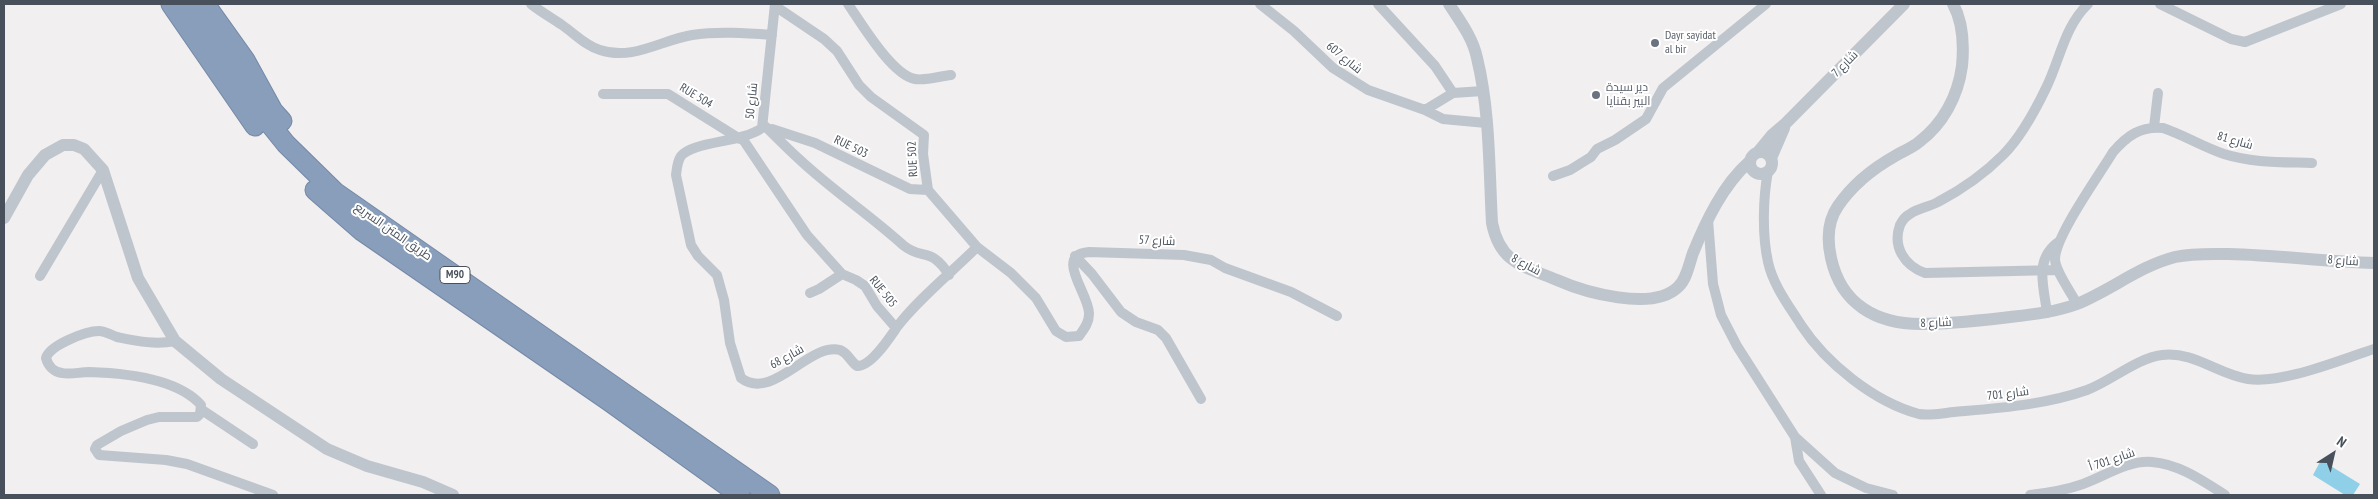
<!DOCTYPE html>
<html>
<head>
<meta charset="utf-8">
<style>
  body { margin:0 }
  #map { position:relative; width:2378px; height:499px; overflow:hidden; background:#f1efef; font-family:"PT Sans Narrow",sans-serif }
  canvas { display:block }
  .frame { position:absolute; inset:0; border:5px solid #48515b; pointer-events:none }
  .north { position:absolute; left:2308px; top:429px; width:50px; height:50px; -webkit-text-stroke:4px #fff; paint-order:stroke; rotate:35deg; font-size:14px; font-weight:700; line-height:20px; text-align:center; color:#48515b }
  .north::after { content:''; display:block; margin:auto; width:18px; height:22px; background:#48515b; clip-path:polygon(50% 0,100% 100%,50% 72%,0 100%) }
</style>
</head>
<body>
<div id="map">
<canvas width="2378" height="499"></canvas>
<div class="frame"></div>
<div class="north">N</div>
</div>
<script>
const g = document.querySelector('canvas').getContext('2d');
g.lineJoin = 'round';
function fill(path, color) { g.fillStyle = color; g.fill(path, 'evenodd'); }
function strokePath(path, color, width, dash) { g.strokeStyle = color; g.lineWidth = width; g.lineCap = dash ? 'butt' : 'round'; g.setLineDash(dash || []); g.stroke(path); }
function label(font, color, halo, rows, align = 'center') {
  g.font = font + ' "PT Sans Narrow",Cairo,sans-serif'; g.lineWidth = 4; g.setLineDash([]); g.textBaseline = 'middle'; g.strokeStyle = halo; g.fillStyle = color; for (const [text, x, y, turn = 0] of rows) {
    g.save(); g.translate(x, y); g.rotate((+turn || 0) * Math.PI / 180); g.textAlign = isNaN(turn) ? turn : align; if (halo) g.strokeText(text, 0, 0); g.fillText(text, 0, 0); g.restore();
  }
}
const water = new Path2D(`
  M2321,460L2360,484L2353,495H2345L2313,475Z`);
const minor = new Path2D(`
  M531,4C541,12 552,18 562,25C575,34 586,46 600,50C633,61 661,40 692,35C718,31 746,33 772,35
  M775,4L762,128C741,143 693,141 681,156C677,162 677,168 676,175L691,245L698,256L717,275L724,300L730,343L741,378C773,402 809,342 840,350C848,353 850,361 857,366C871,367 890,337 897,327C916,301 953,271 977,247
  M848,4C861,23 892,75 915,79C926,81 940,76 951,75
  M1260,4L1294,31L1333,68L1368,90L1425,110L1443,119L1486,123
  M1378,4L1435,66L1453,93
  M2160,4L2231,39L2245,42L2341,4
  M775,6L824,39L837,51L859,85L871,97L924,135L923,154L928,190L977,247L1011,273L1036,298L1056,331L1066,337L1079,336C1084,329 1089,323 1089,314C1090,295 1053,255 1089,252L1184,255L1211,260L1225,268L1291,292L1337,316
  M603,94H668L740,139
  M1425,110L1453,93L1483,91
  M766,127C777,138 788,149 799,159C832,190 870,215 903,245C922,261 931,246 949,275
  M2154,127L2158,93
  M772,129L815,143L910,189L928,190
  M742,138L807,235L842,274L856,280L865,286L877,306L896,328
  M1768,171C1763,198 1762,235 1768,262C1773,285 1789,306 1801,325C1826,363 1874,402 1919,414C1929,416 1944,413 1954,412C1999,408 2045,405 2087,390C2111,381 2137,358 2162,355C2194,351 2217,374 2248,379C2283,384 2339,360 2374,349
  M1553,176L1570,170L1591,157L1597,149L1615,140L1646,119L1663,88L1766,4
  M1708,220L1713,284L1721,315L1737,346L1795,437L1835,473L1866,488L1893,495
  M1075,256L1092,274L1121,312L1136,322L1158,330L1166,338L1201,399
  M2058,270L1925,273C1905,266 1892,247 1900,225C1902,221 1906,216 1910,214C1918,208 1929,207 1938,202C1961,190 1984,174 2003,155C2020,138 2035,111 2046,88C2060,60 2064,27 2088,4
  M40,276L103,170
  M810,293L819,289L842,274
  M2077,304C2071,292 2055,271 2055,259C2055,236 2100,174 2113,152C2127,136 2140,126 2163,128C2184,135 2203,147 2224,154C2252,163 2283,162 2312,163
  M2047,313C2044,286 2033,259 2060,241
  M175,341C155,345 137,341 117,337C111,335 105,331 99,331C86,331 50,345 46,358C48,366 54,372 62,373C70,375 80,372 89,372C123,373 177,378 201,405L200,414L197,417H159L147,420L121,431L97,445L95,449L99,455L166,460L187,464L273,495
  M202,410L253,444
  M1795,437L1799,461L1821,495
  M2030,495C2048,493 2066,490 2083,484C2105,476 2128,460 2152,462C2179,464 2203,481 2225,495`);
const tertiary = new Path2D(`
  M1449,4C1460,21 1473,38 1477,58C1490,111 1489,169 1492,223C1500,263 1523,266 1557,280C1584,292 1653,312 1678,287C1687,279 1689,264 1693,253C1706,221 1723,185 1749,162
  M1953,4C1963,22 1964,45 1962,66C1958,96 1943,124 1919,142C1912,148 1903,151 1895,156C1872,169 1853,184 1838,206C1827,222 1827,240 1831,258C1841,304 1876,324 1921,324C1948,324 1975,321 2002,318C2027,315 2053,313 2077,304C2111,290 2140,266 2175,257C2193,253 2212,254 2229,254C2278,255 2326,262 2374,263
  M1750 163a11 11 0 1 1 22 0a11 11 0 1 1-22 0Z
  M1758,152L1772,135L1786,123L1904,4
  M1771,158L1784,128
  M4,218L28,175L45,155L63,145H74L84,149L103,170L138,278L175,341L221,379L327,449L367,466L423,482L453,495`);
const motorway = new Path2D(`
  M171,4L255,126
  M189,4L257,108L286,144L335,192L770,495
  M205,4L245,60L273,111L282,121
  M315,190L362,231L609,401L740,495`);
const markers = [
  [1655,43,5,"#6b7280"],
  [1596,95,5,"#6b7280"]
];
const shields = [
  [455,275,30]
];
const shieldNames = [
  ["M90",455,275]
];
const worshipNames = [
  ["Dayr sayidat",1665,36],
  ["al bir",1665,50],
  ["دير سيدة",1606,88],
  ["البير بقنايا",1606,102]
];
const streetNames = [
  ["شارع 607",1344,58,39],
  ["شارع 7",1845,64,-45],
  ["RUE 504",696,96,31],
  ["شارع 50",752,101,-84],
  ["شارع 81",2235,141,16],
  ["RUE 503",851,147,26],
  ["RUE 502",913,159,-93],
  ["طريق المتن السريع",393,232,35],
  ["شارع 57",1157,241,3],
  ["شارع 8",2343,261,4],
  ["شارع 8",1526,265,28],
  ["RUE 505",883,292,51],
  ["شارع 8",1936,323,-2],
  ["شارع 68",787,357,-29],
  ["شارع 701",2008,394,-7],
  ["شارع 701 أ",2112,460,-19]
];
fill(water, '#8fcfe7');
strokePath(motorway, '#7489a7', 21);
strokePath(minor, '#bec5cd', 10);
strokePath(tertiary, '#bec5cd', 12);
strokePath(motorway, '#899ebb', 19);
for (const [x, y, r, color] of markers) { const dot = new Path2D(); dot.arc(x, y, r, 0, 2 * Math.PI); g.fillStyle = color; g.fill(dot); strokePath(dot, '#fff', 2); }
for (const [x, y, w] of shields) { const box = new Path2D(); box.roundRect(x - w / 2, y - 8.5, w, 17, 4); g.fillStyle = '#fff'; g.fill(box); strokePath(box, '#48515b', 1); }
label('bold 11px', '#48515b', null, shieldNames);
label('12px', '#5b616d', '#fff', worshipNames, 'left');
label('12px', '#48515b', '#fff', streetNames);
</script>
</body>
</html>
